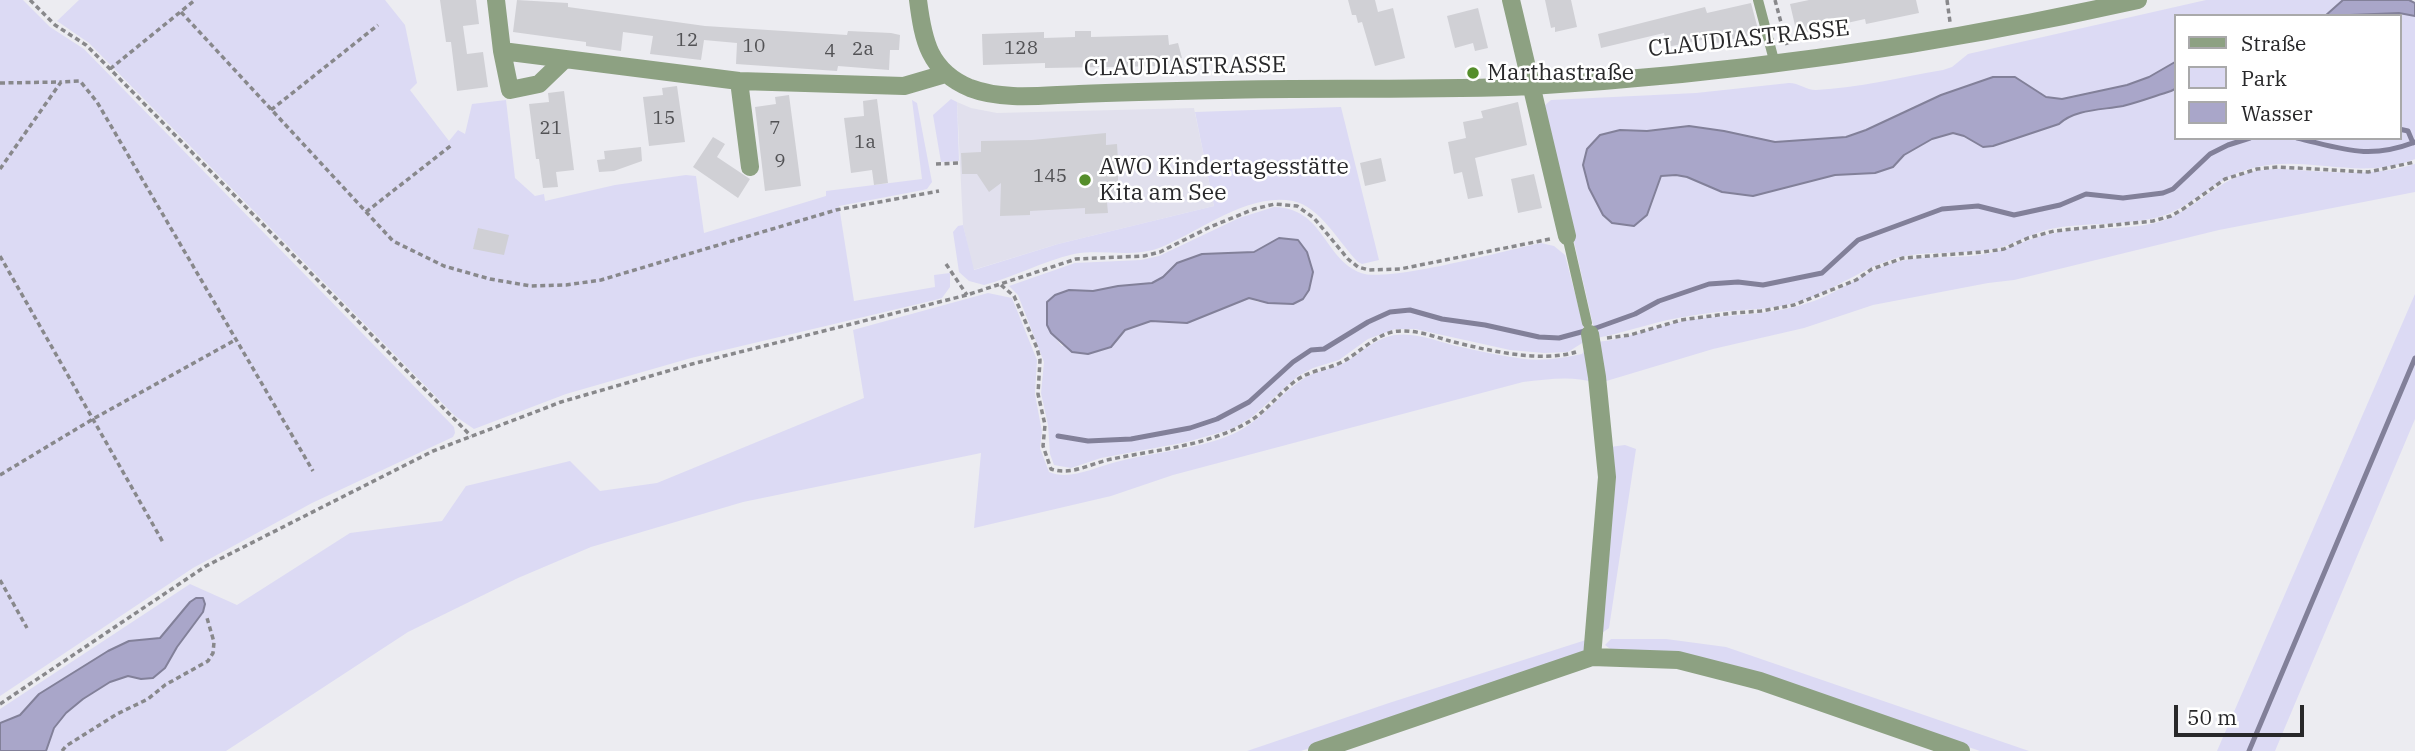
<!DOCTYPE html>
<html>
<head>
<meta charset="utf-8">
<style>
  body { margin:0 }
  #map { position:relative; width:2415px; height:751px; overflow:hidden; background:#ececf1; font-family:"IBM Plex Serif",serif }
  canvas { display:block }
  .legend { position:absolute; left:2174px; top:14px; width:228px; height:126px; box-sizing:border-box; background:#fff; border:2px solid #a9a9aa; margin:0; padding:9px 12px; list-style:none; font-size:21px; color:#28282a }
  .legend li { display:flex; align-items:center; gap:14px; height:35px }
  .legend b { width:35px; border:2px solid #a9a9aa }
  .scale { position:absolute; left:2174px; top:705px; width:130px; height:32px; box-sizing:border-box; border:4px solid #28282a; border-top:0; padding-left:9px; font-size:21px; line-height:24px; white-space:nowrap; color:#28282a; -webkit-text-stroke:5px #fff; paint-order:stroke }
</style>
</head>
<body>
<div id="map">
<canvas width="2415" height="751"></canvas>
<ul class="legend">
<li><b style="height:9px;background:#8da182"></b>Straße</li>
<li><b style="height:19px;background:#dcdaf4"></b>Park</li>
<li><b style="height:19px;background:#a9a6c9"></b>Wasser</li>
</ul>
<div class="scale">50 m</div>
</div>
<script>
const g = document.querySelector('canvas').getContext('2d');
g.lineJoin = 'round';
function fill(path, color) { g.fillStyle = color; g.fill(path, 'evenodd'); }
function strokePath(path, color, width, dash) { g.strokeStyle = color; g.lineWidth = width; g.lineCap = dash ? 'butt' : 'round'; g.setLineDash(dash || []); g.stroke(path); }
function label(font, color, halo, rows, align = 'center') {
  g.font = font + ' "IBM Plex Serif",serif'; g.lineWidth = 5; g.setLineDash([]); g.textBaseline = 'middle'; g.strokeStyle = halo; g.fillStyle = color; for (const [text, x, y, turn = 0] of rows) {
    g.save(); g.translate(x, y); g.rotate((+turn || 0) * Math.PI / 180); g.textAlign = isNaN(turn) ? turn : align; if (halo) g.strokeText(text, 0, 0); g.fillText(text, 0, 0); g.restore();
  }
}
const built = new Path2D(`
  M957,102L971,108L997,113L1194,108L1214,206L1058,244L973,270L963,225Z`);
const green = new Path2D(`
  M0,0H23L50,27L84,49L454,427L455,433L453,437L312,503L193,568L0,696Z
  M79,0H385L405,25L417,83L410,90L449,141L458,130L465,134L472,104L506,100L515,178L535,196L544,194L545,201L615,185L686,175L696,176L704,233L826,196V191L922,179L912,100L917,103L932,182L927,189L923,190L839,206L854,301L935,287L934,275L950,273V287L942,298L935,300L691,358L566,394L474,429L455,416L89,43L57,21Z
  M2206,0H2343L2325,16H2175V62L2149,77L2127,85L2062,99L2046,97L2015,77H1993L1941,95L1866,130L1846,137L1775,142L1689,126L1647,131L1620,130L1603,215L1612,223L1634,226L1647,215L1660,176L1676,175L1687,177L1722,192L1753,196L1835,175H1853L1893,167L1904,155L1932,139L1953,133L1964,136L1983,147L2076,114L2141,101L2175,89V138H2399V16H2364L2367,14L2399,13L2415,16V159C2360,182 2307,154 2253,168C2214,177 2193,209 2155,218C2120,226 2084,222 2050,229C2033,233 2021,241 2005,246C1997,249 1988,250 1979,251C1954,254 1925,251 1900,257C1862,267 1832,293 1794,303C1773,309 1752,309 1731,311C1713,312 1695,315 1678,318C1650,323 1624,333 1596,338L1544,111V106L1551,100L1696,93L1789,83C1799,83 1806,90 1816,90C1858,88 1901,77 1943,70L1952,67L1968,54Z
  M951,99L957,102L959,161L941,162L933,115Z
  M1341,107L1379,260L1362,264L1358,262C1339,243 1321,207 1293,201C1248,192 1199,232 1159,248C1131,258 1103,249 1074,254C1043,261 1014,277 984,285L969,281L959,272L953,232L958,226L963,225L974,270L1058,244L1214,206L1195,112Z
  M2415,164V192L2219,230L2014,280L1988,283L1873,305L1804,328L1713,349L1603,382L1597,342C1629,339 1657,325 1689,320C1731,314 1773,316 1814,301C1844,290 1869,268 1900,261C1925,255 1954,259 1979,255C2004,252 2025,239 2050,234C2084,226 2121,231 2155,223C2191,214 2213,183 2247,173C2268,167 2289,169 2310,171C2346,173 2380,175 2415,164Z
  M1274,207C1324,208 1323,258 1361,273C1386,283 1508,250 1541,243L1554,246L1565,255L1587,340L1568,352L1544,353L1510,350L1415,329H1395L1368,339L1339,360L1313,368L1298,376L1252,417L1232,429L1187,442L1101,458L1071,468L1054,465L1050,454L1048,425L1041,393L1044,362L1018,295L1009,286L1075,263L1141,260L1159,256L1239,218ZM1279,238L1313,272L1309,290L1303,299L1258,302L1249,298L1187,323L1151,321L1062,346C1049,331 1046,322 1047,302L1069,290L1093,291L1118,286L1152,283L1163,277L1177,263L1202,254L1254,252Z
  M988,293L1012,298L1037,360L1035,394L1042,432L1040,448L1049,472C1070,481 1095,467 1116,462C1153,452 1205,449 1239,431C1263,418 1278,396 1300,381C1313,371 1329,370 1344,363C1358,355 1369,344 1384,338C1409,328 1437,342 1461,347C1482,352 1503,356 1524,359C1544,361 1563,358 1582,354L1587,346L1595,383C1571,375 1547,380 1523,382L1173,475L1111,496L974,528L981,453L743,502L591,547L518,578L408,632L226,751H0V709L190,584L237,605L350,533L442,521L466,486L570,461L600,491L657,483L864,398L853,330Z
  M2415,294V419L2275,751H2217Z
  M1625,445L1636,449L1609,628L1602,633L1610,447Z
  M1589,639L1581,657L1301,751H1247L1389,703Z
  M1611,639H1666L1726,647L2029,751H1980L1741,668L1617,654L1605,645Z`);
const water = new Path2D(`
  M2343,0H2409L2415,3V16L2399,13L2325,16Z
  M2175,62V89L2171,91C2155,96 2139,102 2123,106C2102,110 2075,109 2059,124L1993,146L1983,147L1964,136L1953,133L1932,139L1904,155L1893,167L1875,173L1835,175L1753,196L1722,192L1687,177L1676,175L1661,176L1647,215L1634,226L1612,223L1603,215L1589,188L1583,165L1587,149L1600,135L1620,130L1647,131L1689,126L1724,131L1775,142L1846,137L1866,130L1941,95L1993,77H2015L2046,97L2062,99L2127,85L2149,77Z
  M1279,238L1298,240L1307,252L1313,272L1309,290L1303,299L1293,304L1268,303L1249,298L1187,323L1151,321L1125,330L1111,347L1088,354L1072,352L1051,333L1047,325V302L1055,295L1069,290L1093,291L1118,286L1152,283L1163,277L1177,263L1202,254L1254,252Z
  M196,598H203L205,604L203,612L177,647L165,668L153,678L141,679L128,676L110,682L83,699L66,713L54,728L46,751H0V723L20,715L39,694L108,651L129,641L160,638L190,602Z`);
const stream = new Path2D(`
  M2399,129L2408,131L2413,143
  M2297,138C2344,149 2368,160 2415,142
  M1058,436L1088,441L1131,439L1190,428L1217,419L1249,402L1293,362L1311,350L1324,349L1368,322L1390,312L1410,310L1442,319L1485,325L1539,337L1559,338L1596,328L1635,314L1659,301L1709,284L1738,282L1763,285L1822,273L1858,240L1942,209L1978,206L2014,215L2060,205L2086,194L2123,198L2163,193L2173,189L2210,154L2228,145L2250,138
  M2249,751L2415,358`);
const building = new Path2D(`
  M440,0H476L479,24L463,26L467,54L483,52L488,87L457,91L451,42H446Z
  M517,0L568,3V7L705,26L847,35L848,31L891,33L900,35L899,50H890L889,70L838,66L837,71L736,64L737,43L704,40L701,60L650,54L653,36L623,32L621,51L586,46V42L513,32Z
  M1348,0H1375L1378,12L1393,8L1405,58L1375,66L1362,22L1358,23L1356,15H1352Z
  M1545,0H1571L1577,27L1555,32V27L1551,28Z
  M1809,0H1916L1919,13L1866,24L1865,19L1797,34L1790,4Z
  M1751,3L1759,33L1713,44L1712,38L1667,47L1664,33L1601,48L1598,34L1705,7L1707,13Z
  M1478,8L1488,48L1475,51L1473,43L1455,48L1447,16Z
  M1075,31H1091V37L1168,35L1169,45L1178,43L1182,58L1169,61V66L1045,68V63L983,65L982,34L1044,32V38L1075,37Z
  M677,86L685,142L649,146L643,97L663,95L662,88Z
  M564,91L574,170L556,172L558,187L543,188L539,159H536L529,104L549,102L548,93Z
  M789,95L801,186L765,191L755,107L776,104L775,97Z
  M877,99L888,183L874,185L872,170L851,173L844,118L864,116L863,101Z
  M1518,102L1527,145L1475,158L1483,196L1468,199L1462,172L1454,174L1448,142L1466,138L1463,122L1483,118L1481,111Z
  M1106,133V145L1117,144L1118,160V201L1107,202L1108,213L1085,214V208L1030,211V215L1000,216L1001,183L989,192L977,174H962L961,153L981,152V141L1032,140Z
  M713,137L725,144L717,157L750,179L738,198L693,167Z
  M641,147L642,161L614,171L599,172L597,160L605,159L604,151Z
  M1381,158L1386,181L1365,186L1360,163Z
  M1534,174L1542,208L1518,213L1511,179Z
  M478,228L509,235L504,255L473,249Z`);
const path = new Path2D(`
  M30,0L55,25L86,45L110,69L471,436
  M1775,0L1787,45
  M1947,0L1950,22
  M181,12L393,241L444,266L490,279L531,286L566,285L601,280L836,210L939,191
  M110,69L195,0
  M0,83L61,82
  M271,110L378,25
  M936,164L960,163
  M0,169L61,82L80,81L97,102L313,471
  M366,212L453,144
  M0,256L164,544
  M946,264L967,295
  M1001,285L1014,296L1037,348L1040,360L1038,394L1045,425L1043,446L1051,469C1072,476 1091,463 1112,459C1159,449 1209,446 1250,421C1266,411 1279,394 1294,382C1309,370 1326,370 1342,362C1359,353 1373,337 1392,332C1411,328 1433,336 1450,341C1486,350 1540,363 1576,352
  M1607,338L1630,335L1681,320L1733,313L1761,311L1794,305L1856,280L1872,269L1903,258L1983,252L2004,249L2028,238L2054,231L2153,221L2171,216L2183,209L2225,179L2257,169L2278,167L2368,172L2415,162
  M0,475L93,419L237,339
  M0,580L27,628
  M0,704L206,566L433,451L561,402L692,364L967,295L1076,259L1144,256L1160,252L1210,227L1254,209L1275,204L1297,206L1314,218L1348,259L1358,267L1369,270L1400,269L1550,239
  M62,751L66,746L117,714L148,699L165,685L208,661L213,653L214,642L207,618`);
const lane = new Path2D(`
  M1758,0L1775,64
  M1567,236L1587,323`);
const street = new Path2D(`
  M496,0L502,51L739,81L904,86L945,74
  M918,0C923,40 929,71 970,88C1004,101 1044,95 1079,94C1127,92 1174,91 1221,90C1324,87 1428,91 1531,86C1735,74 1938,45 2138,0
  M1511,0L1567,236
  M502,51L510,90L539,84L565,59
  M739,81L750,167
  M1590,334L1597,377L1607,477L1592,657
  M1317,751L1592,657L1678,660L1760,681L1961,751`);
const markers = [
  [1473,73,7,"#558e2b"],
  [1085,180,7,"#558e2b"]
];
const numberNames = [
  ["12",687,41],
  ["10",754,47],
  ["128",1021,49],
  ["2a",863,50],
  ["4",830,52],
  ["15",664,119],
  ["21",551,129],
  ["7",775,129],
  ["1a",865,143],
  ["9",780,162],
  ["145",1050,177]
];
const streetNames = [
  ["CLAUDIASTRASSE",1749,39,-6],
  ["CLAUDIASTRASSE",1185,67,-1]
];
const poiNames = [
  ["Marthastraße",1487,73],
  ["AWO Kindertagesstätte",1099,167],
  ["Kita am See",1099,193]
];
fill(built, '#e1e0ed');
fill(green, '#dcdaf4');
fill(water, '#a9a6c9');
strokePath(water, '#828099', 2);
strokePath(stream, '#828099', 5);
fill(building, '#d0d0d5');
strokePath(path, '#88888b', 3.5, [5, 3.5]);
strokePath(lane, '#8da182', 10);
strokePath(street, '#8da182', 18);
for (const [x, y, r, color] of markers) { const dot = new Path2D(); dot.arc(x, y, r, 0, 2 * Math.PI); g.fillStyle = color; g.fill(dot); strokePath(dot, '#fff', 2.5); }
label('19px', '#525255', null, numberNames);
label('23px', '#28282a', '#fff', streetNames);
label('23px', '#28282a', '#fff', poiNames, 'left');
</script>
</body>
</html>
